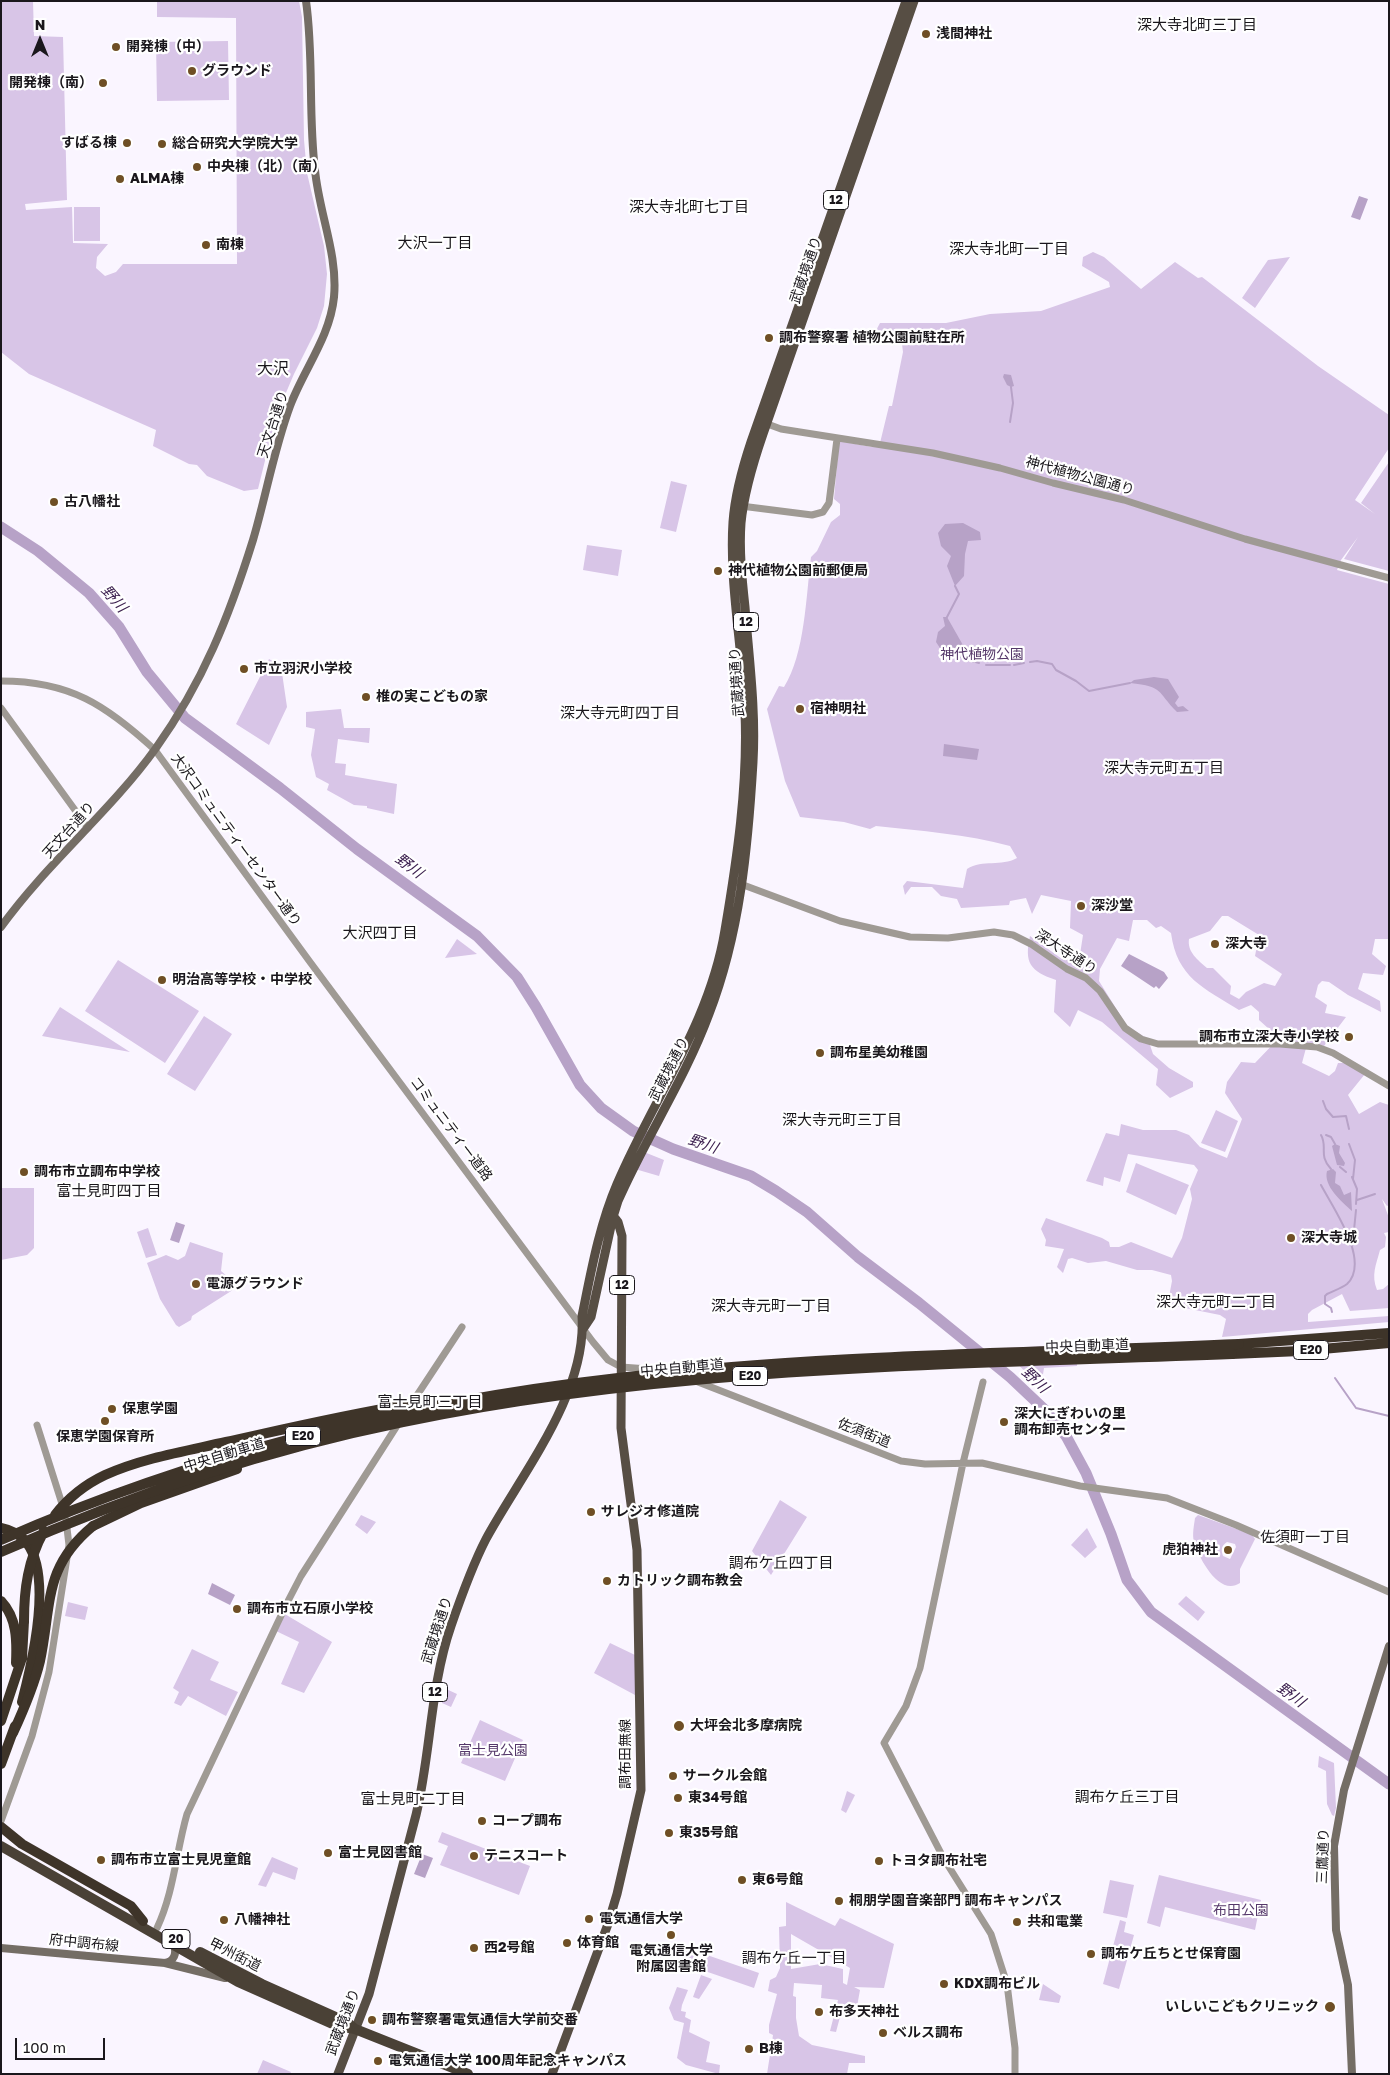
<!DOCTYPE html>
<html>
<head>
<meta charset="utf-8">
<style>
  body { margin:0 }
  #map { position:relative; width:1390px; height:2075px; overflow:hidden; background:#faf5ff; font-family:"Golos Text",sans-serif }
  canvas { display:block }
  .frame { position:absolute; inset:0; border:2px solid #1a171c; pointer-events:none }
  .north { position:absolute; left:15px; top:15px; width:50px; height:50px; -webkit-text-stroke:4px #fff; paint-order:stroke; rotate:0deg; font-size:14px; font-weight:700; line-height:20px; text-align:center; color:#1a171c }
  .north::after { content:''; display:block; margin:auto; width:18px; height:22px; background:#1a171c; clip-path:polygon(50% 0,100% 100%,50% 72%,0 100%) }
  .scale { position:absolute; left:15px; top:2038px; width:90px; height:22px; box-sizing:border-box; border:2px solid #1a171c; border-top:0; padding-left:6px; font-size:15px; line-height:18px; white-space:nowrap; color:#1a171c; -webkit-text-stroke:4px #fff; paint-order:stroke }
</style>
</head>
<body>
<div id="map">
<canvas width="1390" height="2075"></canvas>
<div class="frame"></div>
<div class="north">N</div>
<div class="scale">100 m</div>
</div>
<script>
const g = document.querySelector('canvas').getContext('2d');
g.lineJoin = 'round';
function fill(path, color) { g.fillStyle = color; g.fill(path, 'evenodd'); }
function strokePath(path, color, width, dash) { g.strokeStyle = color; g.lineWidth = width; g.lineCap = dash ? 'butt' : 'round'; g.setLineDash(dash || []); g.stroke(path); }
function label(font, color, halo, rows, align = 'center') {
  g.font = font + ' "Golos Text","Noto Sans JP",sans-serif'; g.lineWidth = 4.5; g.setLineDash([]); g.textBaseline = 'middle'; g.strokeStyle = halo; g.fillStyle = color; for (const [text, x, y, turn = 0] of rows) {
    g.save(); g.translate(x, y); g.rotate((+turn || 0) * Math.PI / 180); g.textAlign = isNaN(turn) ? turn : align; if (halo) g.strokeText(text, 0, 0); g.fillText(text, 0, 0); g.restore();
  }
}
const green = new Path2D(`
  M1,1H33L34,36L63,37L67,200L25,204L26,210L72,207L73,243L108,244L97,257L96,268L105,276L116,272L123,264H237L236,18L157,17V1H299L302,17L304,140L307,173L324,246L327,274L324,306L317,328L294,374L276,416L258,489L244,491L207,476L197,465L189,464L153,446L156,430L29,374L1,352Z
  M228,41L229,100L157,101L156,42Z
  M74,207H100V241H74Z
  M1093,252L1104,257L1141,289L1175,262L1198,278L1202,277L1318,366L1389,415V448L1355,500L1375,514L1361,503L1389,462V571L1344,559L1358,537L1341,560L1337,570L1389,584V939H1375L1372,954L1386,966L1383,975L1363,973L1358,989L1380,1001L1381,1012L1348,995L1329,982L1322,981L1318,985L1315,997L1327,1005L1325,1013L1346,1017L1324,1046L1298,1041L1300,1047L1306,1048L1302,1063L1329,1076L1335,1071L1338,1063H1346L1365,1074L1348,1095L1359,1114L1380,1102L1389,1105V1205L1387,1206L1382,1199L1389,1218V1232L1384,1233L1386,1237L1385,1247L1380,1250C1376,1265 1371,1275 1377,1290L1383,1289L1389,1284V1308L1350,1311L1342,1294L1312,1310L1308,1314V1322L1389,1316V1322L1222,1337L1226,1319L1220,1315L1170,1305L1168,1302L1172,1281L1171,1275L1152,1270H1137L1106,1261L1088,1263L1072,1258L1068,1259L1063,1273L1057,1267L1064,1249L1045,1246L1046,1240L1041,1229L1046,1218L1102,1238L1109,1242L1110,1247H1119L1131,1242L1172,1258L1182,1238L1192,1199L1190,1189L1198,1170L1194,1165L1128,1154L1120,1182L1104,1177L1103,1186L1086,1181L1106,1133L1119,1136L1121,1124L1143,1130H1176L1189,1135L1200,1147L1227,1158L1242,1119L1225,1093L1227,1082L1241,1062L1255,1063L1279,1038L1259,1020V1012L1251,1005L1239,1010C1204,988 1177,978 1171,933L1161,926L1156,928L1147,920H1133L1129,941L1117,938L1100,969L1099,981L1127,1026L1148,1039L1153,1054L1169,1068L1193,1082V1087L1170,1098L1156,1085L1158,1069L1102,1022L1078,1010L1070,1027L1054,1012L1056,980C1030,971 1024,963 1030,936L1062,959L1079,961L1083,935L1070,928L1071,901L1041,895L1032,914L1026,898L1010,901L1009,905L961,908L957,899L941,896L932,887H911L905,895L903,886L907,881L963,888L967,869C983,859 1001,867 1017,858L1010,846C967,834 920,831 876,826L870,829L844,822L800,817L785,781L767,709L779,686L784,687C805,654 806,596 811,557L817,551L831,522L840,515V504L834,499L839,441L872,447L880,443L889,406H892L903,352L901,336L877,341L872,338L880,323H946L990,314L1041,311L1110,287L1109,282L1082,266L1083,257ZM1222,916H1228L1259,935L1255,956L1282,974L1275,986L1264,983L1246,992L1239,999L1230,994L1231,986L1213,968H1207C1198,960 1187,952 1189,939L1210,931Z
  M1290,257L1255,308L1242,298L1268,260Z
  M671,481L687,485L676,532L660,528Z
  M587,545L622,550L618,576L583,570Z
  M269,659L281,666L287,707L269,745L236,724Z
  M341,709L344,728H370L369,743L338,739L335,763L346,764L345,775L397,784L394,814L367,808V806L354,805L327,790L329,784L316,777L311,755L315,729L306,727V712Z
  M457,939L477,954L445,958Z
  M118,960L199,1011L165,1063L85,1011Z
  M60,1007L130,1052L42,1036Z
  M204,1016L232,1034L195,1091L167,1074Z
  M1216,1110L1238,1121L1225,1152L1201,1143Z
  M644,1152L664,1160L659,1176L635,1169Z
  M1136,1163L1189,1185L1176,1215L1126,1192Z
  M1,1188H34V1248L27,1255L1,1260Z
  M148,1228L157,1255L146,1258L137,1232Z
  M190,1242L223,1253L221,1271L239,1286L192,1316L191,1320L179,1327L176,1325L160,1299L147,1263L166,1255L178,1260L185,1256Z
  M1078,1345L1077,1366L1044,1368L1041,1387L1001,1348Z
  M780,1500L807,1517L771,1575L752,1551Z
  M361,1515L376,1522L367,1534L355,1525Z
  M1198,1515L1245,1532L1252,1535L1255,1539L1240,1569V1583C1219,1597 1199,1558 1194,1542C1192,1534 1194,1526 1195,1518ZM1227,1542L1235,1544L1236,1547L1230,1559L1223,1556C1221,1550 1221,1546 1227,1542Z
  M1087,1528L1097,1547L1085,1558L1071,1545Z
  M1186,1596L1205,1612L1198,1621L1178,1604Z
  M68,1602L88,1607L85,1620L65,1616Z
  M283,1613L332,1642L304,1693L281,1684L299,1642L276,1631Z
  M610,1643L635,1655V1695L594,1673Z
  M192,1649L219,1662L210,1680L238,1692L226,1716L188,1696L181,1706L174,1703L179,1692L173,1688Z
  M444,1688L457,1694L451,1707L442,1703Z
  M480,1720L523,1740L505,1781L461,1763Z
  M1319,1756L1334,1763L1336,1808L1334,1816L1332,1815L1327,1804L1326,1771L1318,1767Z
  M847,1791L855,1795L846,1813L841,1810Z
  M442,1832L530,1866L519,1895L440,1865L448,1846L438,1842Z
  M272,1857L298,1868L295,1880L273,1872L266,1887L258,1885Z
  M1159,1875L1261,1900L1255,1930L1165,1907L1160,1927L1147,1923Z
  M1110,1880L1134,1885L1127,1918L1103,1913Z
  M786,1902L835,1926L840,1918L894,1944L884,1988L854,1987L860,1990L856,2012L840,2017L836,2032L830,2031L838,2000L821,1998L822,1985L794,1983L793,1996L796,1997V2018L799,2036L812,2045L865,2056V2063H849L847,2074H767L773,2035L769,2033V2025L777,1994L768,1991L770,1980L776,1977L780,1968L779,1927L786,1926ZM791,1934L850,1968L847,1985L843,1983V1969L820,1964L791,1969Z
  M1120,1920L1126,1922L1124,1932L1134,1935L1119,1989L1103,1984Z
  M658,1949L680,1955L690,1949L698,1951L691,1974L654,1961Z
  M707,1955L759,1973L754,1988L702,1970Z
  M701,1975L712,1979L699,1999L693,1997Z
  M1043,1984L1061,1996L1059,2003L1039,2000Z
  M677,1987L688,1990L682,2005L681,2011L686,2012L685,2017L691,2020L689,2032L710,2042L706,2062L720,2065L719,2074L686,2065L677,2058L684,2023L674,2020L669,2008Z
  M263,2060L291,2072L290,2074H257Z`);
const water = new Path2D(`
  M1359,196L1368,199L1360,220L1351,217Z
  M1004,374L1011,375L1014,386L1011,387L1007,385L1003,377Z
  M963,523L980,532L981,540L968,541L965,554L964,576L955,586L947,566L951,556L941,546L938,533L945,524Z
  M943,617H947L972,661L944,654L936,642L938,632L945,626Z
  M1154,677L1168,679L1179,697L1175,703L1178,707L1183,706L1189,711L1177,712C1156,691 1165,687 1130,683L1134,680Z
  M944,744L979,749L977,760L943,756Z
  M1129,954L1164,972L1168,978L1159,989L1156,986L1154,988L1121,966Z
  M1335,1144L1340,1146L1339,1153L1345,1163L1344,1166L1337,1165L1332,1146Z
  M1333,1169L1336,1172L1335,1183L1340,1186L1344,1195L1351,1192L1352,1211C1342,1202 1323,1186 1327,1171Z
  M176,1222L185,1225L179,1243L170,1240Z
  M212,1583L235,1595L230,1605L208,1594Z
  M422,1854L433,1858L425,1878L414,1874Z`);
const stream = new Path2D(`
  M1010,422L1013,403L1011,387
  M947,617L959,594L955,586
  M972,661L979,663
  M1030,662L1037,661L1052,664L1056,670L1076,681L1089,691L1130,683
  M986,665H1010
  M1014,665L1024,663
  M1323,1101L1326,1109L1333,1117L1346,1116L1349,1129
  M1321,1135C1328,1147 1318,1155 1331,1169
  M1326,1135L1331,1137L1335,1144
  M1349,1144L1355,1160L1353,1179
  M1340,1167L1346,1172
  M1352,1177L1357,1189L1356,1204
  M1321,1185C1333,1208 1371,1261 1347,1284C1342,1288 1333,1291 1327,1294L1325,1296V1304L1331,1308L1332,1312
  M1357,1200L1375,1194
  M1354,1230L1356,1210
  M1335,1378L1356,1408L1389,1416`);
const river = new Path2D(`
  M1,527L38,551L89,593L119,627L147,672L185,718L280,788L357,849L477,936L517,977L536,1007L580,1085L601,1108L633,1131L673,1149L751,1176L776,1191L807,1212L858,1257L919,1303L1010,1377L1046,1411L1066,1436L1086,1473L1111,1534L1127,1580L1151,1612L1389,1784`);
const tertiary = new Path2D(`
  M762,422L781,429L933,453L1000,468L1053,483L1124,500L1245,539L1389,578
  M741,506L812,515L823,512L829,503L837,439
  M1,681C70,681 106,705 155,750L310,962L593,1342L608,1360L621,1367L662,1370
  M1,708L88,828
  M738,883L840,921L910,937L948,938L994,932L1013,935L1031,944L1067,969L1086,978L1100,991L1125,1028L1141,1039L1158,1044H1280L1317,1047L1333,1053L1389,1086
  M698,1382L901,1461L925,1464L982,1463L1080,1486L1167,1498L1236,1525L1389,1592
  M983,1382L963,1463L920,1668L906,1706L884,1743L944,1859L991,1934L1007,1984L1015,2048V2074
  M406,1412L462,1327
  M37,1425L63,1507
  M1,1821L32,1736L49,1672L69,1545L66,1520
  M157,1928C174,1892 176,1852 187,1814L287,1603L301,1576L400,1421`);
const secondary = new Path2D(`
  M1,927C47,863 110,812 156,748C203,682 229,617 253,540C266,496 274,449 290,406C304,369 330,337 334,297C338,254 319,213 315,170C308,114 314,57 306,1
  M1,1948L165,1963L225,1978
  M165,1963C174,1961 177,1954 174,1945
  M1352,2074L1348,1985L1336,1930L1334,1846L1344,1790L1389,1646`);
const primary = new Path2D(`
  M583,1329L591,1317L613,1217L618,1201C646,1137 685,1079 709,1014C740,934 748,847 753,762C756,710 749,659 745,607C742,579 739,551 741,523C744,492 753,463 763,434L914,1
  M338,2074L369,1994L416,1815C431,1753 430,1687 451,1626C461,1597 472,1566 486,1539C522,1473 587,1394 582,1316C591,1272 599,1226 617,1184C653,1099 710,1023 725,930C737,859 748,785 745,713C743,650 729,584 733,522C735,494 742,469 751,442L906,1
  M552,2074L608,1924L617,1894L641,1790L637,1550L621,1428L622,1236L618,1222L611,1213`);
const trunk = new Path2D(`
  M1,1846L238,1982L337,2026L355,2029L468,2074
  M200,1952L262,1984L347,2022L355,2029`);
const motorway = new Path2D(`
  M1239,1344L1389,1333
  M1232,1354L1300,1351L1389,1343
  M93,1526L141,1503L237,1469
  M1,1528C11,1530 21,1535 27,1543C53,1578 32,1664 22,1702
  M1,1601C17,1618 17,1640 16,1663
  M1,1721L22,1658L24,1621
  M1,1764L15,1726
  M1,1827L22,1844L131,1906L143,1921`);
const motorwayBridge = new Path2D(`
  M55,1515C68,1498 86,1484 105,1475C143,1458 186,1451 226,1442C285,1429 345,1415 405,1405
  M1,1540C197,1454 406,1402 618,1378C824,1354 1032,1353 1239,1344
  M1,1552C130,1495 265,1450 403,1422C675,1365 956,1365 1232,1354
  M24,1621C24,1589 28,1560 44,1531
  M13,1733C24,1709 34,1686 40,1661C52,1604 43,1567 93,1526`);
const markers = [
  [926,34,5,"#6f4f25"],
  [116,47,5,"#6f4f25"],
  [192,71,5,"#6f4f25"],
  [103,83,5,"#6f4f25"],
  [127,143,5,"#6f4f25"],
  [162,144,5,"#6f4f25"],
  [197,167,5,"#6f4f25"],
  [120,179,5,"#6f4f25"],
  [206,245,5,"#6f4f25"],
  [769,338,5,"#6f4f25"],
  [54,502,5,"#6f4f25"],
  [718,571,5,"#6f4f25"],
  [244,669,5,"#6f4f25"],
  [366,697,5,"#6f4f25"],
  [800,709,5,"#6f4f25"],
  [1081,906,5,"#6f4f25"],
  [1215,944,5,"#6f4f25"],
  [162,980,5,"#6f4f25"],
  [1349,1037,5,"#6f4f25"],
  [820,1053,5,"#6f4f25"],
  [24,1172,5,"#6f4f25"],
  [1291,1238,5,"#6f4f25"],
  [196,1284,5,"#6f4f25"],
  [112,1409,5,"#6f4f25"],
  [105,1421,5,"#6f4f25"],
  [1004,1422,5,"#6f4f25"],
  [591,1512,5,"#6f4f25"],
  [1228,1550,5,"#6f4f25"],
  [607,1581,5,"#6f4f25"],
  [237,1609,5,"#6f4f25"],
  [679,1726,6,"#6f4f25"],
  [673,1776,5,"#6f4f25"],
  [678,1798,5,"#6f4f25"],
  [482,1821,5,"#6f4f25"],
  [669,1833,5,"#6f4f25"],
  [328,1853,5,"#6f4f25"],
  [474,1856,5,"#6f4f25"],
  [101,1860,5,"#6f4f25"],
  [879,1861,5,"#6f4f25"],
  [742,1880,5,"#6f4f25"],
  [839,1901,5,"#6f4f25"],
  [589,1919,5,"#6f4f25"],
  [224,1920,5,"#6f4f25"],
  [1017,1922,5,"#6f4f25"],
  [671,1935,5,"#6f4f25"],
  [567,1943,5,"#6f4f25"],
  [474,1948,5,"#6f4f25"],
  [1091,1954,5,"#6f4f25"],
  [944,1984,5,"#6f4f25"],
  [1330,2007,6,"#6f4f25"],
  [819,2012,5,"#6f4f25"],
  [372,2020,5,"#6f4f25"],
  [883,2033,5,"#6f4f25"],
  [749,2049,5,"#6f4f25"],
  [378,2061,5,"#6f4f25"]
];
const shields = [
  [836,200,25],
  [746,622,25],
  [622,1285,25],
  [1311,1350,35],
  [750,1376,35],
  [303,1436,35],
  [435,1692,25],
  [176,1939,28]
];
const shieldNames = [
  ["12",836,200],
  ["12",746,622],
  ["12",622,1285],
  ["E20",1311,1350],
  ["E20",750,1376],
  ["E20",303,1436],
  ["12",435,1692],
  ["20",176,1939]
];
const poiNames = [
  ["浅間神社",936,34],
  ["開発棟（中）",126,47],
  ["グラウンド",202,71],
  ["開発棟（南）",93,83,"right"],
  ["すばる棟",117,143,"right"],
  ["総合研究大学院大学",172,144],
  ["中央棟（北）（南）",207,167],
  ["ALMA棟",130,179],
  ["南棟",216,245],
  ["調布警察署 植物公園前駐在所",779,338],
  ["古八幡社",64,502],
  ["神代植物公園前郵便局",728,571],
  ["市立羽沢小学校",254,669],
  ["椎の実こどもの家",376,697],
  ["宿神明社",810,709],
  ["深沙堂",1091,906],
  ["深大寺",1225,944],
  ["明治高等学校・中学校",172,980],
  ["調布市立深大寺小学校",1339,1037,"right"],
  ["調布星美幼稚園",830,1053],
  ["調布市立調布中学校",34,1172],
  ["深大寺城",1301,1238],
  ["電源グラウンド",206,1284],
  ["保恵学園",122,1409],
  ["深大にぎわいの里",1014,1414],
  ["調布卸売センター",1014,1430],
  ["保恵学園保育所",105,1437,"center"],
  ["サレジオ修道院",601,1512],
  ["虎狛神社",1218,1550,"right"],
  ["カトリック調布教会",617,1581],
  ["調布市立石原小学校",247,1609],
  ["大坪会北多摩病院",690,1726],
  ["サークル会館",683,1776],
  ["東34号館",688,1798],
  ["コープ調布",492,1821],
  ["東35号館",679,1833],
  ["富士見図書館",338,1853],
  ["テニスコート",484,1856],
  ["調布市立富士見児童館",111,1860],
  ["トヨタ調布社宅",889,1861],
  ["東6号館",752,1880],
  ["桐朋学園音楽部門 調布キャンパス",849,1901],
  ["電気通信大学",599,1919],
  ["八幡神社",234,1920],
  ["共和電業",1027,1922],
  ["体育館",577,1943],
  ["西2号館",484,1948],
  ["電気通信大学",671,1951,"center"],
  ["附属図書館",671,1967,"center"],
  ["調布ケ丘ちとせ保育園",1101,1954],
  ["KDX調布ビル",954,1984],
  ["いしいこどもクリニック",1319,2007,"right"],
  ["布多天神社",829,2012],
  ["調布警察署電気通信大学前交番",382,2020],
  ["ベルス調布",893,2033],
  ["B棟",759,2049],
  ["電気通信大学 100周年記念キャンパス",388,2061]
];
const streetNames = [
  ["武蔵境通り",806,270,-71],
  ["天文台通り",273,424,-72],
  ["神代植物公園通り",1080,476,15],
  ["武蔵境通り",737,682,-94],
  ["天文台通り",69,830,-48],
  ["大沢コミュニティーセンター通り",236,840,54],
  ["深大寺通り",1066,952,33],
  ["武蔵境通り",669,1069,-63],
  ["コミュニティー道路",451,1129,53],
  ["中央自動車道",1087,1346,-2],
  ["中央自動車道",682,1368,-5],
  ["佐須街道",864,1433,22],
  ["中央自動車道",224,1455,-17],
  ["武蔵境通り",437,1630,-72],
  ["調布田無線",626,1754,-90],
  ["三鷹通り",1323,1856,-88],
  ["府中調布線",84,1943,6],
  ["甲州街道",235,1955,27],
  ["武蔵境通り",343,2022,-69]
];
const parkNames = [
  ["神代植物公園",982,655],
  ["富士見公園",493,1751],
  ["布田公園",1241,1911]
];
const neighbourhoodNames = [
  ["深大寺北町三丁目",1197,25],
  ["深大寺北町七丁目",689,207],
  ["大沢一丁目",435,243],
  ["深大寺北町一丁目",1009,249],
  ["深大寺元町四丁目",620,713],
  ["深大寺元町五丁目",1164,768],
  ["大沢四丁目",380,933],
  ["深大寺元町三丁目",842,1120],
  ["富士見町四丁目",109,1191],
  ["深大寺元町二丁目",1216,1302],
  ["深大寺元町一丁目",771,1306],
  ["富士見町三丁目",430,1402],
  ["佐須町一丁目",1305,1537],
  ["調布ケ丘四丁目",781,1563],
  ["調布ケ丘三丁目",1127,1797],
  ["富士見町二丁目",413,1799],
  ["調布ケ丘一丁目",794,1958]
];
const waterNames = [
  ["野川",114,599,49],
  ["野川",409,866,37],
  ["野川",703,1144,19],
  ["野川",1035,1380,43],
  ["野川",1291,1695,36]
];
const quarterNames = [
  ["大沢",273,369]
];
fill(green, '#d8c5e7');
fill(water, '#b7a2c7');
strokePath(stream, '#b7a2c7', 2);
strokePath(river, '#b7a2c7', 11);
strokePath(tertiary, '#9f9a94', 7);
strokePath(secondary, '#746d65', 8);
strokePath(primary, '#574e44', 9);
strokePath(trunk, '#4a4136', 10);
strokePath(motorway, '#3e3429', 10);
strokePath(motorwayBridge, '#3e3429', 10);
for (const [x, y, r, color] of markers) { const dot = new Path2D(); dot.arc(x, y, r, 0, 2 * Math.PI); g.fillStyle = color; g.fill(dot); strokePath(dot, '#fff', 2); }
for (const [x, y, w] of shields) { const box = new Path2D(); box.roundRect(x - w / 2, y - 9.5, w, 19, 4); g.fillStyle = '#fff'; g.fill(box); strokePath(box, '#1a171c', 1); }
label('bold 12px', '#1a171c', null, shieldNames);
label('bold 14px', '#1a171c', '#fff', poiNames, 'left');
label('14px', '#1a171c', '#fff', streetNames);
label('14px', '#55386a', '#fff', parkNames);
label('15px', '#1a171c', '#fff', neighbourhoodNames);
label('italic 15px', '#3c204f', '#fff', waterNames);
label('16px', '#1a171c', '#fff', quarterNames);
</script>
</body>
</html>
